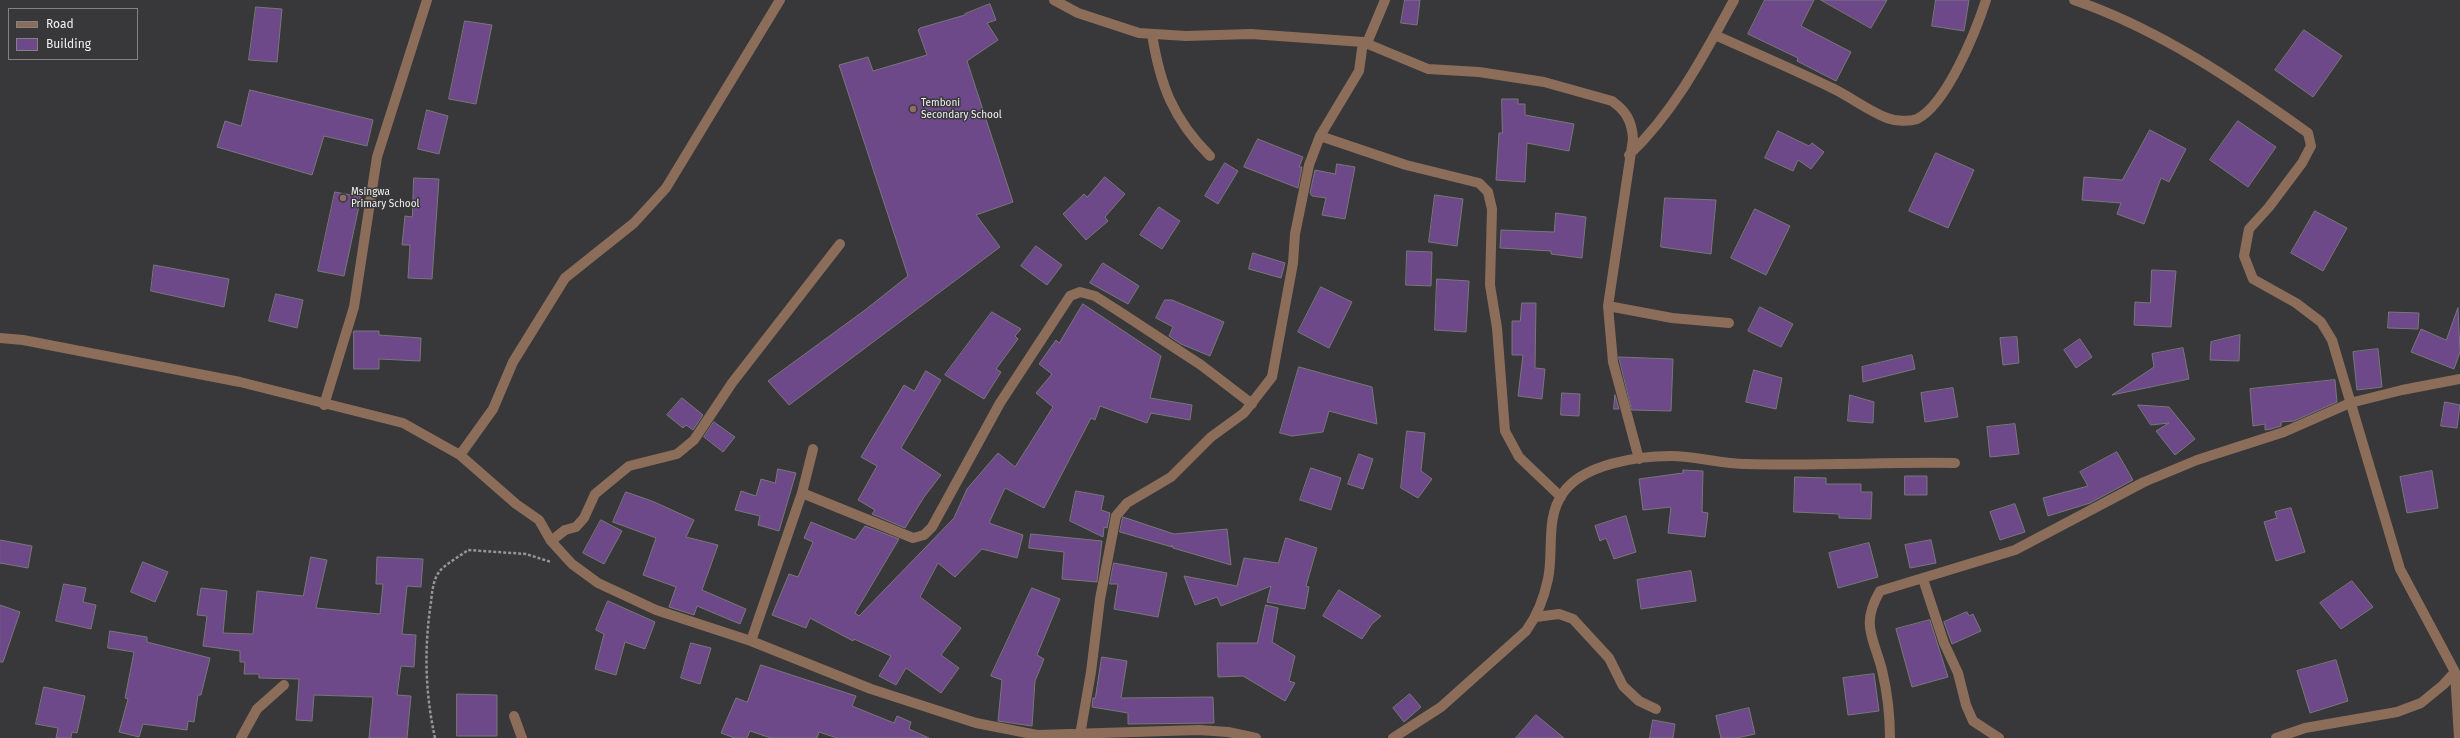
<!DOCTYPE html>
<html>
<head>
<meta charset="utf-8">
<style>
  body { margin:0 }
  #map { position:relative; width:2460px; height:738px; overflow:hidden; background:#383739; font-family:"Fira Sans",sans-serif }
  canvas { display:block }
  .legend { position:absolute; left:8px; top:8px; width:130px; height:52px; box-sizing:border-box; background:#383739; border:1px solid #828183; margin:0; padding:5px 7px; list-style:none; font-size:12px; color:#f2f1f2 }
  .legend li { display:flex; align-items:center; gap:8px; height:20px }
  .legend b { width:20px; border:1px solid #828183 }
</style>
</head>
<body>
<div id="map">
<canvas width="2460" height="738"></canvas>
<ul class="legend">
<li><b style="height:5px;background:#8c6d5a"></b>Road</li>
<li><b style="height:11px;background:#6e498a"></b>Building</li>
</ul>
</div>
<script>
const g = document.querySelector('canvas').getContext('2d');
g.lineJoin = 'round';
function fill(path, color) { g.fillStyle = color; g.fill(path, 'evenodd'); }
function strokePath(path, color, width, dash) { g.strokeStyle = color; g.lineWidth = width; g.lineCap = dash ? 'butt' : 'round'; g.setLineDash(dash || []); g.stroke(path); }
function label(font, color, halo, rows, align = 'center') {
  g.font = font + ' "Fira Sans",sans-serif'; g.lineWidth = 3; g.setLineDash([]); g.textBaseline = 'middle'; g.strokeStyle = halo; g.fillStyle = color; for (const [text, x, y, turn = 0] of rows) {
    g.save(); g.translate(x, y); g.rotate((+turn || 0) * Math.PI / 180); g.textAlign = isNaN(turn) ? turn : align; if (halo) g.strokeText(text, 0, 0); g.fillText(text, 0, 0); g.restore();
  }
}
const building = new Path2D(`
  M1405,0H1420L1417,25L1401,23Z
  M1765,0H1814L1801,26L1851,52L1836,81L1797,61L1798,58L1748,34Z
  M1821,0H1887L1871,28Z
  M1936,0H1969L1964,31L1932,26Z
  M990,4L996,20L987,23L998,40L967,61L1013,202L976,215L1000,247L789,405L768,381L865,310L908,276L839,65L868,57L873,71L927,55L918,30L920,28L965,15V14Z
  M256,7L282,9L277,62L249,60Z
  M465,21L492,25L476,104L449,99Z
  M2304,30L2342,56L2313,97L2275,70Z
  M250,90L373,120L367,146L324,136L312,175L217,147L225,121L241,126Z
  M1502,99H1518V104H1525V115L1574,124L1569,151L1527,143L1525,182L1496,180L1499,133H1502Z
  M427,110L448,116L439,154L418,149Z
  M2238,121L2276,147L2248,187L2210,160Z
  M2150,130L2186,149L2169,182L2161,178L2144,224L2117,214L2121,203L2082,200L2084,177L2122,180Z
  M1778,131L1809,146L1812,143L1824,152L1811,169L1798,160L1793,171L1765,158Z
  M1258,139L1303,157L1299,167H1302L1298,188L1244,167Z
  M1936,153L1974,170L1948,228L1909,211Z
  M1225,163L1238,171L1218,204L1205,196Z
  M1337,164L1355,167L1345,219L1322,215L1326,198L1312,196L1310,193L1315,170L1335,174Z
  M1105,177L1125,194L1105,217L1108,221L1086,240L1063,214L1084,194L1087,197Z
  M414,178L439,179L432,279L408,278L410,245H402L405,216L412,217Z
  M335,192L361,197L344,276L318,271Z
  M1435,195L1463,199L1457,246L1429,242Z
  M1665,198L1716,200L1711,254L1661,247Z
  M1159,207L1180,221L1162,249L1140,235Z
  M1755,209L1790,226L1766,275L1731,258Z
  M2315,211L2347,228L2323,271L2291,253Z
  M1556,213L1586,217L1582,258L1551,254V251L1500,248L1501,230L1554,232Z
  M1036,246L1062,265L1047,285L1021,266Z
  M1407,251L1432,252L1431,286L1406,285Z
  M1253,253L1285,263L1281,278L1249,269Z
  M1103,263L1139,286L1128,304L1090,283Z
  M154,265L229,279L224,307L151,291Z
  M2152,270L2176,271L2171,327L2134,325L2135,302L2150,303Z
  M1437,279L1469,281L1466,332L1435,330Z
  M1321,287L1352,302L1329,348L1298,332Z
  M276,294L303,300L297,328L269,321Z
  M1165,300H1172L1224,322L1210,356L1181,344L1169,336L1173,327L1156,318Z
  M1522,303H1536L1535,368L1545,369L1542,399L1518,396L1523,355H1512V321H1520Z
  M1083,304L1161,356L1150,398L1192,405L1190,420L1151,413L1147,423L1100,406L1095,420L1091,418L1044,508L1005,488L989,523L1023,535L1017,558L982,549L955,577L938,563L920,597L961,628L941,655L959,668L941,693L906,668L896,685L879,676L891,656L854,639L853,641L810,618L806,628L772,615L789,574L798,577L813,542L804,538L811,522L855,540L865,526L899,539L855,613L859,616L954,518L967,489L998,453L1015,467L1053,407L1036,393L1052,374L1039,364L1056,340L1059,343Z
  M1760,307L1793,324L1781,347L1748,331Z
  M2458,308L2460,352L2454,369L2411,352L2421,329L2446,340Z
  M992,312L1021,329L1015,336L1018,339L996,369L1001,372L984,399L945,375Z
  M2389,312L2419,313L2418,329L2388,328Z
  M354,331H379V335L421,338L420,361L379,359V369H354Z
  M2240,335L2239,361L2210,360L2211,342Z
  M2017,337L2019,363L2003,365L2000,338Z
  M2080,339L2092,357L2076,368L2064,350Z
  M2183,348L2189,379L2112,395L2154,367L2152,354Z
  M2378,349L2382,387L2357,390L2353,352Z
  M1912,355L1915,369L1863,382L1862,367Z
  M1619,357L1673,359L1671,411L1632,410Z
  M1299,367L1372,387L1377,424L1329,411L1323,432L1292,436L1280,433Z
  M1754,370L1782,378L1776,409L1746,402Z
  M926,371L941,380L901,448L941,475L924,497L905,528L872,514L875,510L858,500L877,466L861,457L904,385L914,391Z
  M2335,380L2337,402L2294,421L2281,422V426L2271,429L2265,430V424L2253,426L2250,389Z
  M1953,388L1958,417L1925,422L1921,393Z
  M1562,393L1580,394L1579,416L1561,415Z
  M1615,395L1619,409H1614Z
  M1850,395L1874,402L1873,423L1848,421Z
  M682,398L703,415L693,430L686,425L683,428L667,415Z
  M2445,402L2460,405L2457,428L2441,426Z
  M2138,405L2169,407L2195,439L2175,455L2156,431L2169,423L2151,425Z
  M714,422L735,437L723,452L704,437Z
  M2015,424L2019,454L1990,457L1987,427Z
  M1407,431L1425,433L1421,471L1432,479L1418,498L1401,488Z
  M2117,452L2133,480L2090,503L2048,516L2043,498L2088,486L2080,472Z
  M1359,454L1373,459L1363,489L1348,484Z
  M1311,468L1341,478L1331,510L1300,500Z
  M778,469L796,473L779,531L758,525L760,516L735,510L741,491L756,496L761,479L775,483Z
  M1683,470L1703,471L1702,512L1708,513L1705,537L1668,533L1671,507L1643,510L1639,479L1683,473Z
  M2432,471L2438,508L2407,513L2400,477Z
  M1905,476H1927V495H1905Z
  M1795,477L1826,478V484H1861V492H1872L1871,519L1839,518V514L1794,512Z
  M1076,491L1104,496L1101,510L1110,513L1107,528L1104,527L1103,537L1070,521Z
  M626,492L652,501L694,520L686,537L718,545L702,590L746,609L740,624L697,606L694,615L669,607L676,587L643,575L656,538L613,522Z
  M2015,504L2025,532L2000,540L1990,512Z
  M2291,508L2305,552L2276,561L2264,522L2277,518L2275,512Z
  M1626,516L1636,552L1614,559L1606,538L1600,541L1595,526Z
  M1123,517L1174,534L1227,529L1231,565L1173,548L1172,545V547L1120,532Z
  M601,520L622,531L604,564L583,553Z
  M1031,534L1102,541L1097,582L1062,579L1064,552L1029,548Z
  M1286,538L1317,548L1306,586L1309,587L1305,609L1267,602L1271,586L1221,606L1217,597L1195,605L1184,576L1237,586L1244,558L1278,563Z
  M0,540L32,546L28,568L0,563Z
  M1931,540L1936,563L1910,568L1905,545Z
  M1869,543L1878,577L1838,588L1829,553Z
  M311,557L327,560L316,608L380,614L383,584H376L377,557L423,559L421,587L407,586L402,634L416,635L414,667L401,666L397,695L411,696L407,738H369L373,697L314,695L312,721L296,720L299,679L259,678V674H244L245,662H240V651L203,646L207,616L197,615L201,588L227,591L223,633L253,634L257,591L303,596Z
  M143,562L168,572L155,602L131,592Z
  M1114,563L1167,573L1158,617L1114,609L1118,584H1110Z
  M1691,571L1696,601L1641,609L1637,580Z
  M2352,581L2373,607L2341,629L2320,603Z
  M64,584L86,588L83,602L96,605L91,629L56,621Z
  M1032,588L1060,599L1037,655L1044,659L1035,681L1032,726L998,721L1002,680L991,676Z
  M1339,590L1381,616L1372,624L1362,639L1323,616Z
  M608,601L655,622L645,649L625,642L616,675L595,669L604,634L596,630Z
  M0,605L20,612L3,662H0Z
  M1266,605L1278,608L1272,642L1295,656L1289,681L1295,683L1285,701L1243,676L1218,677L1217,643H1257Z
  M1967,612L1969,616L1973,614L1981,631L1952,644L1944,622Z
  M1930,620L1948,677L1912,687L1896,629Z
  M110,631L147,637V642L210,658L201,695H198L194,722L188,721L187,730L143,724L139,737L119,732L128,699L125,698L134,652L108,648Z
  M691,643L711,648L700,684L681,678Z
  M1102,657L1127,661L1121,698L1213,697L1214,723L1128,724V713L1092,707L1093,698H1095Z
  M2336,660L2348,701L2310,713L2297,671Z
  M761,665L856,696L852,706L894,723L897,716L911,722L909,729L929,738H837L819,732L817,738H771L750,731L747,738H735L721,733L736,698L747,702Z
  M1874,674L1879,711L1848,715L1843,678Z
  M44,687L85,696L77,733L72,732L71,738H56L58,728L36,724Z
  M457,694L497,695V736H457Z
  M1410,694L1421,707L1404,722L1393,708Z
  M1749,708L1755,734L1737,738H1721L1716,716Z
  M1536,715L1564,738H1516Z
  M1653,720L1675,724L1673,738H1650Z`);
const path = new Path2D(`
  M435,738C425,692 424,648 431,602C432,593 433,580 439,572C445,564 459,557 468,550L526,554L551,562`);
const minor = new Path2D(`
  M1054,0L1078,13L1139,33L1186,36L1251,34L1363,42L1428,69L1479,72L1544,82L1612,101C1626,111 1632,121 1633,139L1608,306L1613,362L1639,459
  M2074,0C2159,29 2235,81 2308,133L2311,146L2302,163L2269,207L2249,229L2244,256L2253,279L2296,303L2321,322L2332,340L2400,569L2455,672L2459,738
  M1152,34C1160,85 1173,119 1210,156
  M1715,35C1755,53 1795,70 1834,89C1852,98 1869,111 1887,118C1895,121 1909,122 1917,119C1947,104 1976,31 1986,0
  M1367,43L1385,0
  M1320,136L1406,165L1479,183L1488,192L1492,209L1490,285L1497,328L1505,431L1519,457L1561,497
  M1629,155C1675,111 1704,55 1734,0
  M1608,306L1672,318L1729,323
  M0,338L23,340L240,382L403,423L460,455L516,504L539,520L551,541L572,564L598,583L656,610L751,641L871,689L976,723L1037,735L1199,730L1228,732L1256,738
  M324,405L354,307L377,157L427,0
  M460,455L493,409L513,362L565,278L634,223L666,188L780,0
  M802,493L913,538L924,535L932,527L1000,403L1070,296L1080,292L1095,296L1120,312L1201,365L1252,404
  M551,541L565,530L576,527L584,518L595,494L629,466L677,454L694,440L732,383L840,244
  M1923,579L1944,643L1958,673L1966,705L1973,721L1999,738
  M1536,617L1559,614L1573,619L1609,658L1623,686L1639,701L1656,709
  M751,641L802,493L813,449
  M514,716L522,738
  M1080,735L1091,672L1100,599L1116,516L1127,503L1171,477L1211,437L1244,413L1272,377L1293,263L1295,234L1309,165L1320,136L1359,71L1363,42
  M241,738L257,709L284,685
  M1393,738L1441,707L1526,631C1537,616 1544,598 1548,579C1554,551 1545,518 1563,493C1583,464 1638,456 1671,456C1696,456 1721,464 1746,464C1816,466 1886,462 1955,463
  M1890,738C1890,717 1887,691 1882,670C1874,638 1860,625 1880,591L2015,550L2144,482L2197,460L2284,432L2350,403L2402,390L2460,379
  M2276,738L2305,728L2397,712L2421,703L2443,685L2455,672`);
const markers = [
  [913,109,4,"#8d6e63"],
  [343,198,4,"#8d6e63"]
];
const poiNames = [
  ["Temboni",921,103],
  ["Secondary School",921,115],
  ["Msingwa",351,192],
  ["Primary School",351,204]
];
fill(building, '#6e498a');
strokePath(building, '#787779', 1);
strokePath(path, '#959496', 2.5, [3, 2]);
strokePath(minor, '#8c6d5a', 10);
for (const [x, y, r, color] of markers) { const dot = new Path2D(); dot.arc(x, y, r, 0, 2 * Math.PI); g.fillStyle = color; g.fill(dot); strokePath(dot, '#383739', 1.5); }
label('10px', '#f2f1f2', '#383739', poiNames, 'left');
</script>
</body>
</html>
